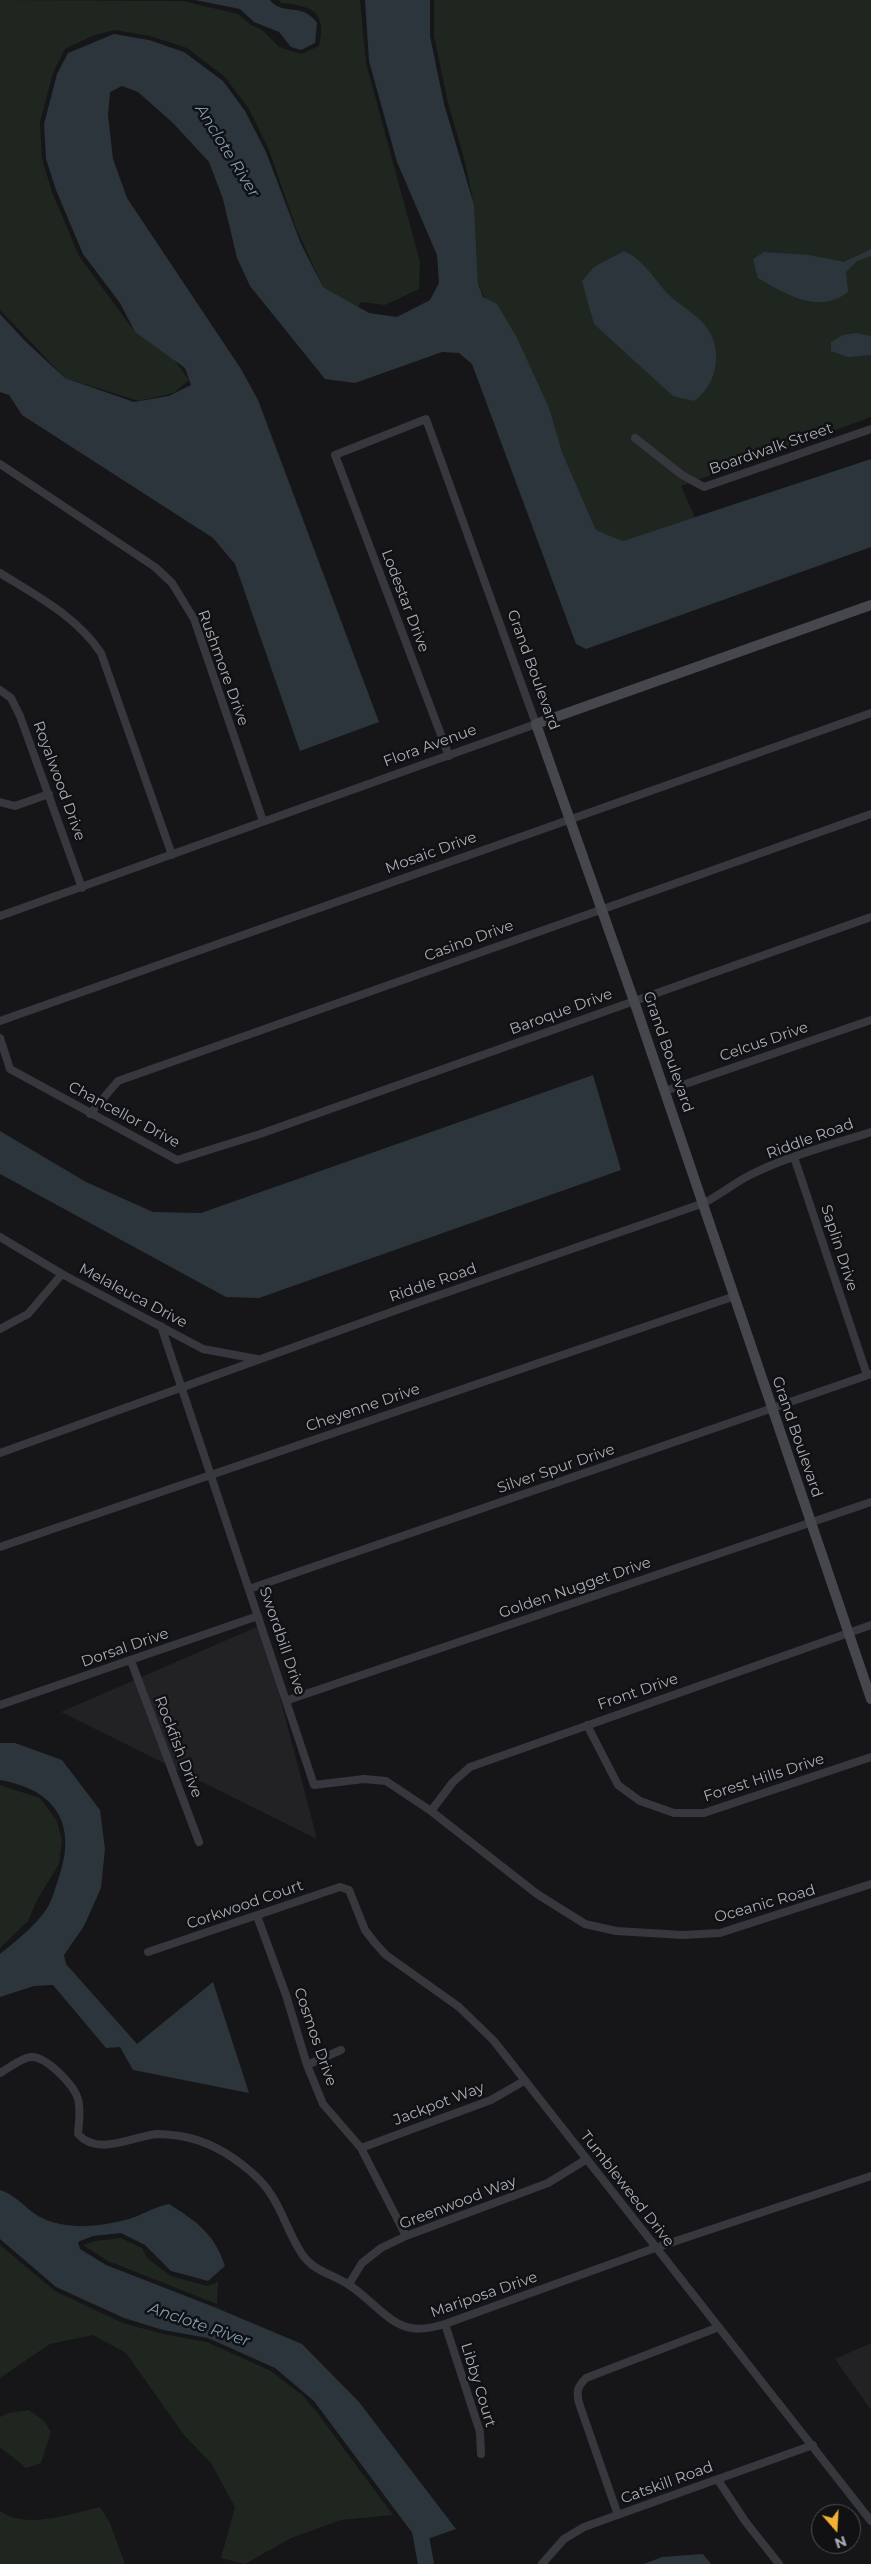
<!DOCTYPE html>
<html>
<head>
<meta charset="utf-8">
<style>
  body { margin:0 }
  #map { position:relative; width:871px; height:2564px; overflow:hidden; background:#161618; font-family:Montserrat,sans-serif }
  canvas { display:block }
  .north { position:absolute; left:811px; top:2504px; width:50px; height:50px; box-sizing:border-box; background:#111113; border:1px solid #4d4f55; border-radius:50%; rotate:161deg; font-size:14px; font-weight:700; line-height:20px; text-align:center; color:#a8adb8 }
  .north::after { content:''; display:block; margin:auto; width:18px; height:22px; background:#f2b134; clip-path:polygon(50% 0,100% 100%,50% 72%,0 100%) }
</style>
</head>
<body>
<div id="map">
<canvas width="871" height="2564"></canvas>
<div class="north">N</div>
</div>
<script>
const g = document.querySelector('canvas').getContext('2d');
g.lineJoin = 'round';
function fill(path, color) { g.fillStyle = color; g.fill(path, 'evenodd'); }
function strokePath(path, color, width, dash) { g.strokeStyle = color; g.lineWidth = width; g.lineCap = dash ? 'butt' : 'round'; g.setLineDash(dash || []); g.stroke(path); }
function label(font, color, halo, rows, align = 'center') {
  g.font = font + ' Montserrat,sans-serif'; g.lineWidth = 5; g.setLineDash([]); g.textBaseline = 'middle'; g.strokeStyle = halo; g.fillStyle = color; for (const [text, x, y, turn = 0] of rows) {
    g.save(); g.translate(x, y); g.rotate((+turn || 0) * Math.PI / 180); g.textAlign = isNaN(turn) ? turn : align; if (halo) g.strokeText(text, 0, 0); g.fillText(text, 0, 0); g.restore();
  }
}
const built = new Path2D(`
  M261,1625L317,1839L61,1712Z
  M871,2343V2410L835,2359Z`);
const green = new Path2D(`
  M0,0L183,1L238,14L251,25L262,30L279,47L301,54L319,46C327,11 312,6 281,3L279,0H360L366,63L420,262L419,289L385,305L361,302L358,307L323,287L296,228L269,150L249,109L225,77L187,48L150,36L114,30L92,36L65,49L53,73L40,122L42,159L52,192L79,256L135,332L173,358L189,380L174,393L139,401L65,378L0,310Z
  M434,0H871V417L681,486L695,517L623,541L596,530L562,452L478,284L474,205L464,158L448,103L434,36Z
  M0,1785L40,1798L57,1821L62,1841L59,1864L37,1900L28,1921L0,1948Z
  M121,2238L142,2248L147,2258L171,2276L207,2286L218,2282L217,2304L108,2261L83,2245L95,2241Z
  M0,2245L55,2291L123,2323L163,2334L207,2342L271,2371L302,2395L316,2411L393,2515L341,2520L291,2538L245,2564L221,2558L235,2507L211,2463L184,2435L126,2353L93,2335L50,2344L0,2378Z
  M29,2410L44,2421L51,2432L41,2463L26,2468L0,2447V2417L9,2413Z
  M100,2507L110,2523L125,2564H0V2511C27,2530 69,2514 100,2507Z`);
const water = new Path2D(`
  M195,0H270C282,16 303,2 317,23L315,43L301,50L291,47L279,32L254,22L240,9Z
  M365,0H430V36L444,104L474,205L478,284L483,297L497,304L517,338L549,408L562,452L596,530L623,541L871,459V547L586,649L576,644L472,364L459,353L442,352L355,383L325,379L250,286L237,258L223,199L209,162L173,123L138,92L122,86L110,92L108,115L113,159L127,198L241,369L258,400L379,722L300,751L235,564L213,538L22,415L9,395L0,392V314L26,342L65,378L134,402L169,396L191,385L185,368L135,332L120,303L83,254L56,190L46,159L44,124L57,74L68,53L114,34L149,40L184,52L223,81L245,111L266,152L301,244L323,287L369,313L397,317L430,300L439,283L437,255L397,162L369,61Z
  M871,249V256L857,261L846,272L848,292C818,315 786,294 758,278L753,259L764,252L809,255L844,262Z
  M624,251C643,259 654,279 668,294C678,304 691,311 701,321C724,343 720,383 694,401L673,396L594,324L582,281L594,267Z
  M856,333L871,336V355L848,357L831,351V342L843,335Z
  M593,1075L621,1170L259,1298L226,1297L0,1174V1131L86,1182L153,1212L201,1213Z
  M0,1743H15L62,1760L100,1810L105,1849L101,1888L84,1926L64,1955L66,1964L137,2044L213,1982L249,2093L133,2070L120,2047L106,2048L53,1985L34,1986L0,1997V1954C16,1941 39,1923 49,1905C53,1897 55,1888 58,1880C78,1825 57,1790 0,1780Z
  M0,2190C15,2194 25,2208 38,2216C66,2231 99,2227 129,2219C142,2215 154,2207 169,2204C197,2222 214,2233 225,2266L208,2281L171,2271L145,2245L121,2233L93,2236L78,2242L80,2249L106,2265L214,2307L302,2344L359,2402L456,2529L419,2542L314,2401L275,2368L208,2338L163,2330L124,2318L56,2287L0,2239Z
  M703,2554L711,2564H644L662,2557Z`);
const river = new Path2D(`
  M418,2520L426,2564`);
const street = new Path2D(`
  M635,438L682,475L704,487L871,429
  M0,464L155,567L172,583L194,619L263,821
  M0,573C37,596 76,616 101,653L172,855
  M0,690L11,698L20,716L82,888
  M0,802L15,806L49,794
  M0,916L536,724L426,419L335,455L449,756
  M0,1021L871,713
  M0,1038L10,1069L177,1160L260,1134L871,917
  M665,1091L871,1020
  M90,1114L118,1081L871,814
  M794,1157L867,1375
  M0,1237L62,1274L203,1349L257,1359
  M161,1326L314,1785L364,1779L386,1781L431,1811L537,1894L585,1924L616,1931L683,1935L720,1933L871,1884
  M0,1329L28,1314L62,1274
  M0,1453L405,1307L704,1203C720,1195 734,1183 750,1175C788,1156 831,1145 871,1132
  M0,1547L735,1296
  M249,1589L871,1374
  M131,1661L199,1842
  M288,1700L871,1502
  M0,1705L258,1616
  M587,1725L618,1785L640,1801L674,1813H704L871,1757
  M431,1811L453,1782L470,1767L871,1625
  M257,1916L286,1995L307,2065L323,2104L361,2148L406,2236
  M148,1952L340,1887L349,1890L365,1930L375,1943L386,1955L459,2007L494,2041L871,2521
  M307,2065L341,2050
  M0,2073C9,2068 21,2058 31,2057C46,2056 74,2085 78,2099C81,2110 79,2122 78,2134C98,2157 133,2136 157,2134C164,2134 173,2135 180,2136C207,2140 230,2154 250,2171C282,2198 282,2224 302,2254C314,2272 333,2274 349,2285C369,2297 388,2324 411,2328C423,2330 434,2327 445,2324L655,2248L871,2176
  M361,2148L491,2100L524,2081
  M349,2284L362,2263L381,2248L406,2236L548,2183L587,2159
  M445,2324L480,2432L481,2454
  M718,2480L745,2521L779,2564
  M618,2515L579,2403C576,2391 578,2386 586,2378L719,2327
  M542,2564L564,2539L584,2527L813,2445`);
const secondary = new Path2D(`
  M871,605L536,724L634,1001L871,1699`);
const streetNames = [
  ["Boardwalk Street",771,449,-19],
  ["Lodestar Drive",405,601,69],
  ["Rushmore Drive",223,668,70],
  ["Grand Boulevard",533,670,70],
  ["Flora Avenue",430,746,-20],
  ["Royalwood Drive",59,781,70],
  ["Mosaic Drive",431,853,-20],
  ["Casino Drive",469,941,-20],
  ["Baroque Drive",561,1012,-20],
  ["Celcus Drive",764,1042,-19],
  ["Grand Boulevard",668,1052,71],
  ["Chancellor Drive",124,1115,28],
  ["Riddle Road",810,1139,-20],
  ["Saplin Drive",839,1248,72],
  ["Riddle Road",433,1283,-19],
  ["Melaleuca Drive",133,1296,28],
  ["Cheyenne Drive",363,1408,-19],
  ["Grand Boulevard",797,1437,71],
  ["Silver Spur Drive",556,1469,-19],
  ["Golden Nugget Drive",575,1588,-19],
  ["Swordbill Drive",282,1641,71],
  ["Dorsal Drive",125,1648,-19],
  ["Front Drive",638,1692,-19],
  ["Rockfish Drive",178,1747,69],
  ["Forest Hills Drive",764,1778,-18],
  ["Oceanic Road",765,1904,-16],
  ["Corkwood Court",245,1905,-19],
  ["Cosmos Drive",315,2037,71],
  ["Jackpot Way",439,2104,-21],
  ["Tumbleweed Drive",627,2189,52],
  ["Greenwood Way",458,2203,-21],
  ["Mariposa Drive",484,2295,-19],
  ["Libby Court",478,2385,73],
  ["Catskill Road",667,2483,-20]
];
const waterNames = [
  ["Anclote River",227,151,58],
  ["Anclote River",199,2325,19]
];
fill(built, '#222225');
fill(green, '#1e261f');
fill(water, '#2c353c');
strokePath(river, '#2c353c', 16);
strokePath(street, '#37383d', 8);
strokePath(secondary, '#45474d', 10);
label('15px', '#a8adb8', '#111113', streetNames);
label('italic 16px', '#7f9bb3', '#111113', waterNames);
</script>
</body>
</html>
